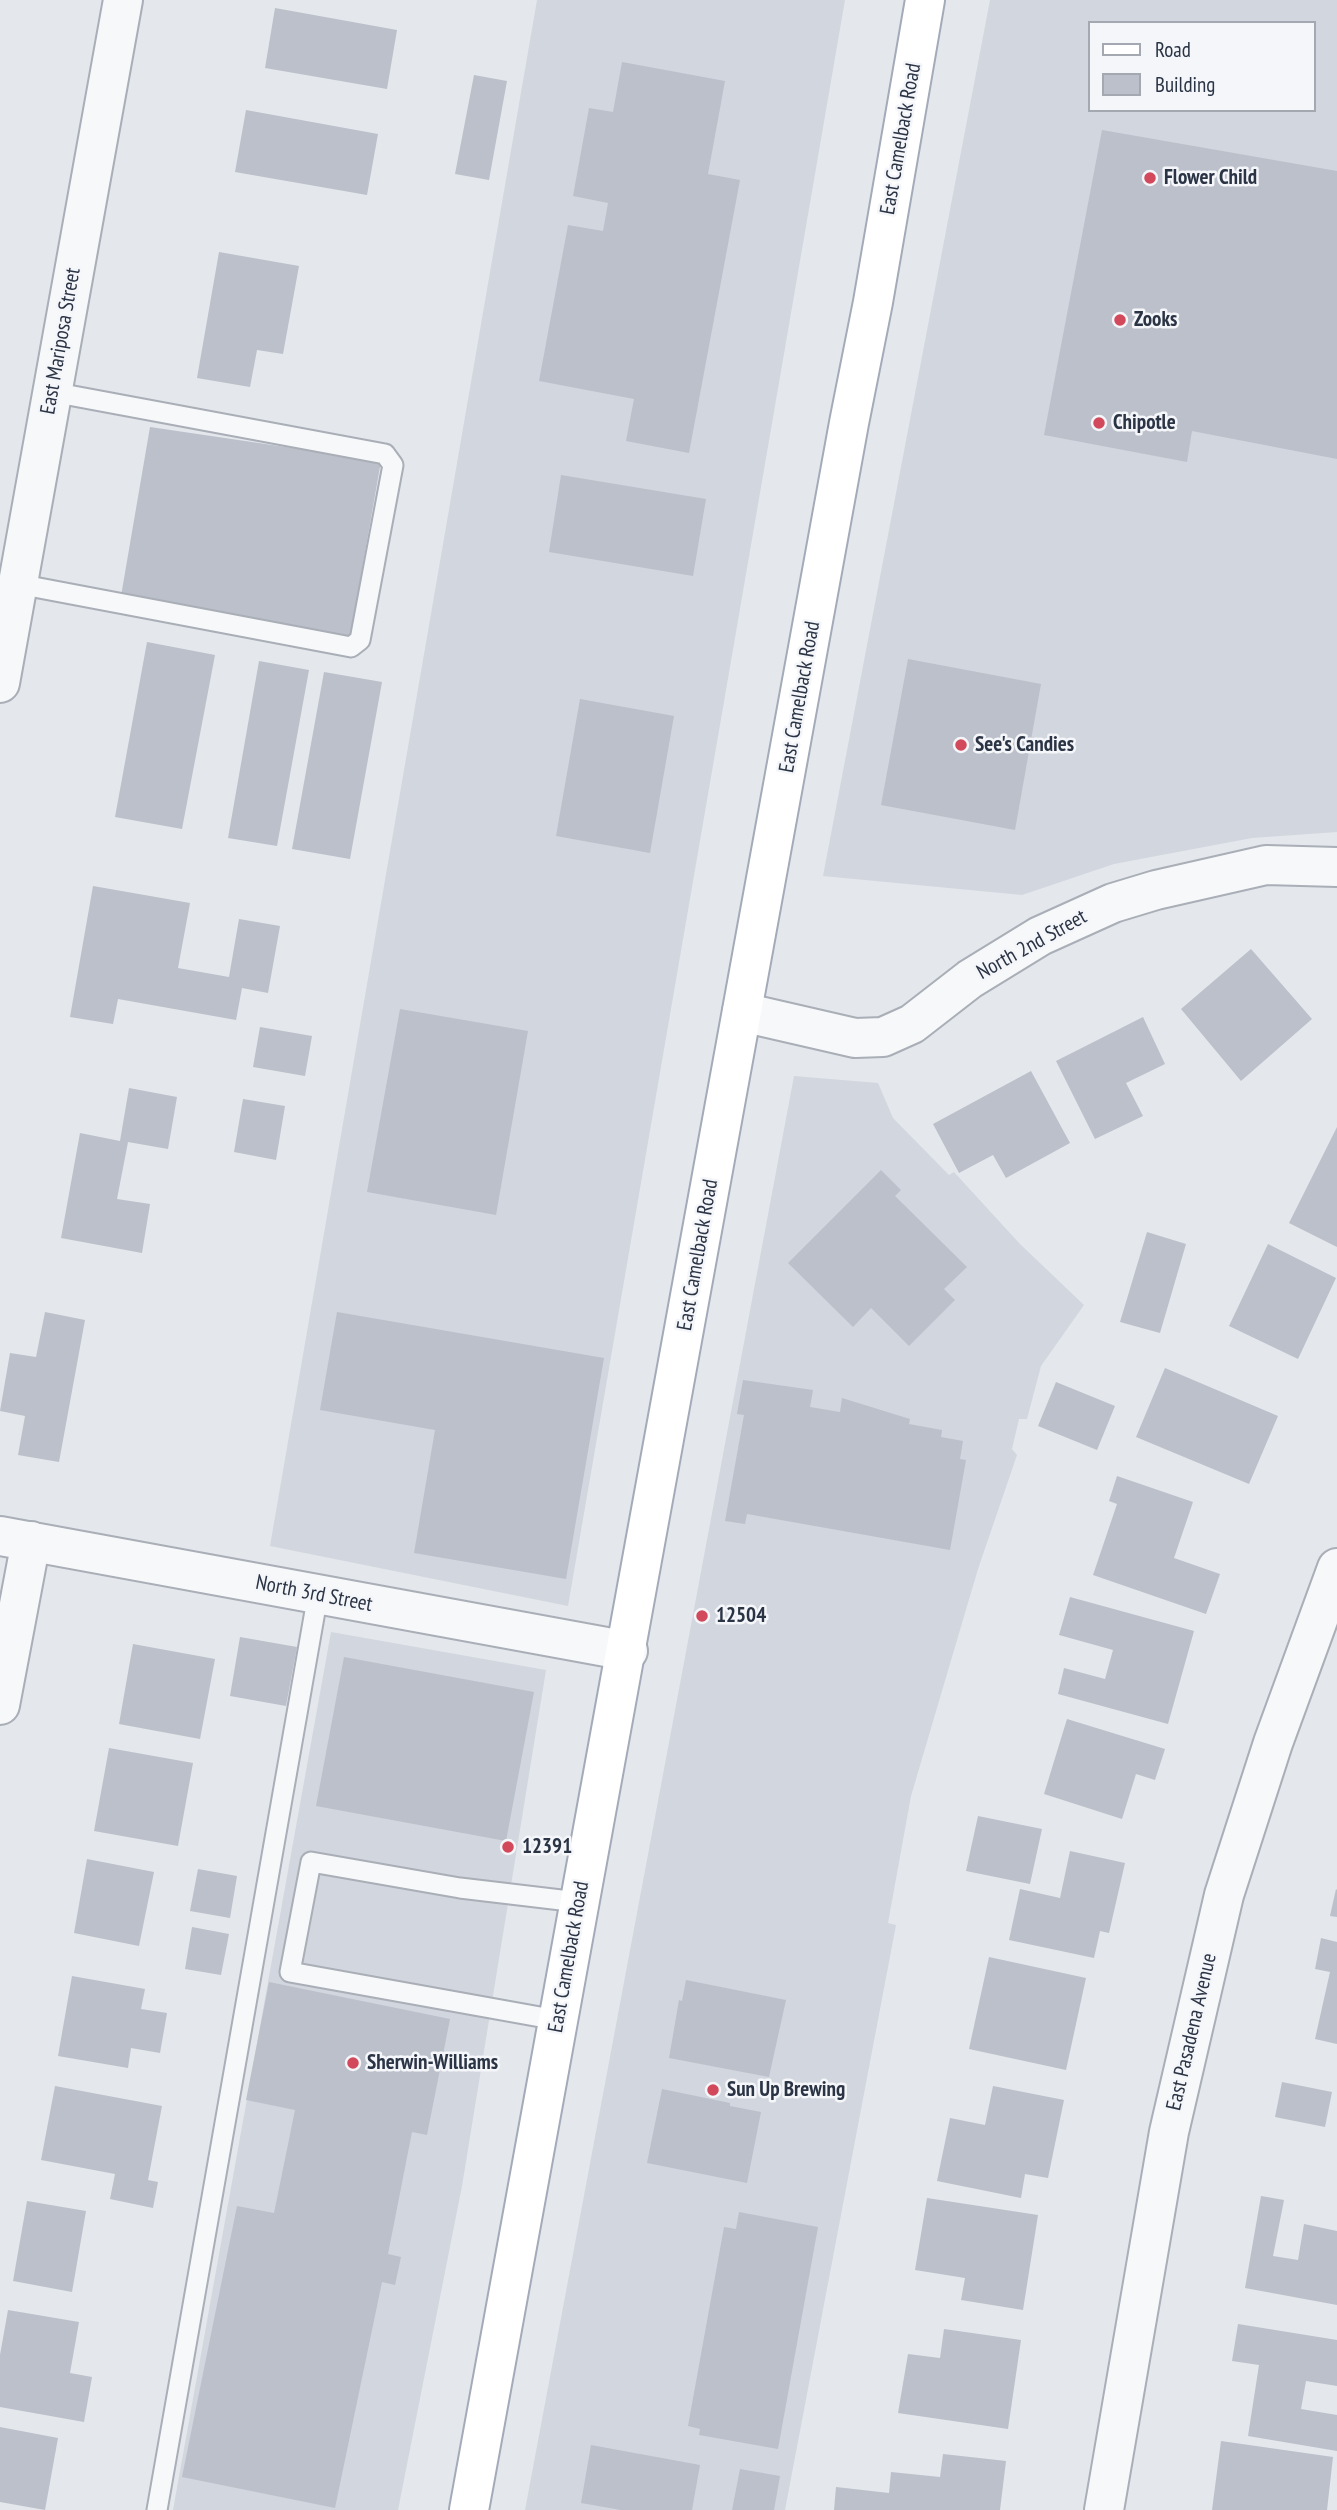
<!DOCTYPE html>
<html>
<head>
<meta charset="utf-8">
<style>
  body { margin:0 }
  #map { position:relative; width:1337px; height:2510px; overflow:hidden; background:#e4e7ec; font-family:"PT Sans Narrow",sans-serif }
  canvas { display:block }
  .legend { position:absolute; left:1088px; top:21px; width:228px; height:91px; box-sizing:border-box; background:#f4f6f9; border:2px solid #a4a8b1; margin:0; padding:9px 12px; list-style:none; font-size:21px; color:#2b3445 }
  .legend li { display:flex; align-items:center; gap:14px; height:35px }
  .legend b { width:35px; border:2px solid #a4a8b1 }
</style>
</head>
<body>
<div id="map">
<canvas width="1337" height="2510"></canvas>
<ul class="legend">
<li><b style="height:9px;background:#fff"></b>Road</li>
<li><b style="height:19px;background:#bbc0ca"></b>Building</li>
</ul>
</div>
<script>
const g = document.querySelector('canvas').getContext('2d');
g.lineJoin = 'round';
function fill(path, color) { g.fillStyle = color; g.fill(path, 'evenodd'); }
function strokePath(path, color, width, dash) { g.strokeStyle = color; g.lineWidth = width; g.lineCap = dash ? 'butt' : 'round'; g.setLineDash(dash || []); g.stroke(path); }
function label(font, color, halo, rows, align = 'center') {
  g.font = font + ' "PT Sans Narrow",sans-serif'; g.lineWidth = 5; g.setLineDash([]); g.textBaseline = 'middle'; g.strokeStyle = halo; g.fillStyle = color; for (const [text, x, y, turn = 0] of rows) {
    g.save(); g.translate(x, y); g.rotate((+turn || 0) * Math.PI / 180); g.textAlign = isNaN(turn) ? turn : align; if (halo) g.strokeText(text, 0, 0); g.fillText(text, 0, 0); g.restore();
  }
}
const built = new Path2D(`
  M537,0H845L568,1606L270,1546Z
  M990,0H1337V832L1252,838L1114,864L1022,895L823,876ZM1090,23H1314V110H1090Z
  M794,1076L878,1083L893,1118L949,1175L954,1172L1020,1244L1084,1305L1041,1366L1027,1419H1019L1012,1449L1017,1455L978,1569L911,1796L888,1923L896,1925L785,2510H525Z
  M331,1632L546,1670L462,2186L398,2510H173Z`);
const building = new Path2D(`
  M275,8L397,30L387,89L265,68Z
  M622,62L725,81L708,174L740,180L689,453L626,441L634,399L539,381L568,225L603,231L608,203L573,196L589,108L613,112Z
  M474,75L507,81L489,180L455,174Z
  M246,110L378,134L367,195L235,172Z
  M1102,130L1337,171V459L1192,431L1187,462L1044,435Z
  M219,252L299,266L283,354L257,350L250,387L197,378Z
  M150,427L381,461L350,638L121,596Z
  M561,475L706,499L693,576L549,552Z
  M147,642L215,655L182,829L115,817Z
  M908,659L1041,684L1015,830L881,805Z
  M259,661L309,670L277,846L228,838Z
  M324,672L382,682L350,859L292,849Z
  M580,699L674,716L650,853L556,836Z
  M93,886L190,903L178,968L229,977L239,919L280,926L268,993L242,988L236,1020L118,999L113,1024L70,1017Z
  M1251,949L1312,1019L1241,1081L1181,1009Z
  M400,1009L528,1031L496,1215L367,1192Z
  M1143,1017L1165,1064L1126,1083L1143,1116L1095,1139L1056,1061Z
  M260,1027L312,1036L305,1076L253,1067Z
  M1031,1071L1070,1143L1006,1178L993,1155L959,1173L933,1124Z
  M129,1088L177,1097L168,1149L128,1142L117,1199L150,1204L142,1253L61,1238L80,1133L120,1141Z
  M243,1099L285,1106L276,1160L234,1152Z
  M1337,1127V1247L1289,1223Z
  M881,1170L901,1190L895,1196L967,1267L944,1289L955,1300L909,1346L871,1308L853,1327L788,1263Z
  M1147,1232L1186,1244L1160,1333L1120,1322Z
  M1268,1244L1336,1278L1298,1359L1229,1326Z
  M45,1312L85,1320L59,1462L18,1455L25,1416L0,1411L10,1353L36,1357Z
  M337,1312L604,1358L566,1579L414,1553L435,1430L320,1410Z
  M1165,1368L1278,1416L1249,1484L1136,1437Z
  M743,1380L813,1390L810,1407L840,1412L842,1398L910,1419L909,1424L942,1430L941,1437L963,1441L960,1459L966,1460L950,1550L747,1514L745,1524L725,1521L744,1415L737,1414Z
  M1056,1382L1115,1406L1097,1450L1038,1426Z
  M1117,1476L1193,1502L1174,1558L1220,1574L1206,1614L1093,1575L1117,1504L1109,1501Z
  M1070,1597L1194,1631L1168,1724L1058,1694L1064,1668L1105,1679L1113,1650L1059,1635Z
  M240,1637L297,1647L286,1706L230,1696Z
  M133,1644L215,1659L200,1739L119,1724Z
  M344,1657L534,1692L506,1841L316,1806Z
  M1067,1719L1165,1749L1155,1780L1136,1774L1122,1819L1044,1794Z
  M109,1748L193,1763L178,1846L94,1831Z
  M978,1816L1042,1829L1030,1884L966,1871Z
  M1070,1851L1125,1863L1109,1933L1100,1931L1094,1958L1009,1940L1020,1889L1060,1898Z
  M87,1859L154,1872L139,1946L74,1933Z
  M198,1869L237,1876L230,1918L190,1911Z
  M1336,1889L1337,1890V1917L1330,1916Z
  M192,1927L229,1934L221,1975L185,1969Z
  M1321,1938L1337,1942V2044L1315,2039L1330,1972L1315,1969Z
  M989,1957L1086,1978L1066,2070L969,2049Z
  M72,1976L145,1989L141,2009L167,2013L160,2053L131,2048L128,2068L58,2056Z
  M686,1980L786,2000L769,2077L669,2058L679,2000L682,2001Z
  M269,1982L450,2019L427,2135L412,2132L388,2254L401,2257L395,2285L382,2282L335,2508L182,2477L237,2206L274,2213L295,2110L246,2100Z
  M1282,2082L1332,2092L1325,2127L1275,2117Z
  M55,2086L162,2106L148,2180L158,2182L153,2208L110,2199L115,2174L41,2160Z
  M993,2086L1064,2100L1048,2178L1025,2174L1021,2198L937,2181L950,2118L985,2125Z
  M662,2089L730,2103V2106L761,2112L747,2183L647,2163Z
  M1261,2196L1284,2200L1273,2256L1298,2260L1304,2224L1337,2231V2305L1245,2288Z
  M927,2198L1038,2215L1023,2310L961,2300L965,2278L915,2270Z
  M27,2201L86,2211L72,2292L13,2281Z
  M739,2212L818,2227L778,2449L699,2435L700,2429L688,2426L724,2227L736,2229Z
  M8,2310L79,2322L70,2373L92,2377L84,2422L0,2407V2355Z
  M1238,2324L1337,2340V2386L1306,2381L1301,2409L1337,2415V2451L1248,2436L1259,2365L1232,2361Z
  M944,2329L1021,2340L1008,2429L898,2413L908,2354L940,2358Z
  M0,2427L58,2438L45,2510L0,2502Z
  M1221,2441L1333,2457L1327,2510H1212Z
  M591,2445L700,2465L692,2510H621L581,2503Z
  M943,2454L1006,2461L1000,2510H834L836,2487L889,2493L891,2472L940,2477Z
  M740,2469L780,2476L774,2510H732Z`);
const service = new Path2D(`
  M18,584L351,647L360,640L393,465L385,454L52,392
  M557,2020L290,1972L311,1862L460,1888L578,1902
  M157,2510L318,1594`);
const minor = new Path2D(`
  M0,683L123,0
  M742,1012L855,1038L883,1037L912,1024L970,979L1040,936L1113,903L1156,890L1266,865L1337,867
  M0,1536L628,1651
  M0,1705L31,1541
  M1104,2510L1169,2132L1224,1895L1273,1743L1337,1568`);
const primary = new Path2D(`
  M469,2510C594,1814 726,1119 849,423L873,302L925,0`);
const markers = [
  [1150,178,7,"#d1495b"],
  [1120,320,7,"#d1495b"],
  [1099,423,7,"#d1495b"],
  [961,745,7,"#d1495b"],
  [702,1616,7,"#d1495b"],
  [508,1847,7,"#d1495b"],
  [353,2063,7,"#d1495b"],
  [713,2090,7,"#d1495b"]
];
const streetNames = [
  ["East Camelback Road",901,139,-80],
  ["East Mariposa Street",61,341,-80],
  ["East Camelback Road",800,697,-80],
  ["North 2nd Street",1032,945,-29],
  ["East Camelback Road",698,1255,-80],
  ["North 3rd Street",314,1594,11],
  ["East Camelback Road",569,1957,-80],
  ["East Pasadena Avenue",1192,2032,-77]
];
const poiNames = [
  ["Flower Child",1164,178],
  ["Zooks",1134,320],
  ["Chipotle",1113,423],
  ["See's Candies",975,745],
  ["12504",716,1616],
  ["12391",522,1847],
  ["Sherwin-Williams",367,2063],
  ["Sun Up Brewing",727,2090]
];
fill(built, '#d2d6de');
fill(building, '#bbc0ca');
strokePath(service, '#a9aeb7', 23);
strokePath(minor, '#a9aeb7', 42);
strokePath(primary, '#a3abb8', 42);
strokePath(service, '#f7f8fa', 19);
strokePath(minor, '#f7f8fa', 38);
strokePath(primary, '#fff', 38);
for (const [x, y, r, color] of markers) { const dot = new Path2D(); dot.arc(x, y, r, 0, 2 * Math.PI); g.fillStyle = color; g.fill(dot); strokePath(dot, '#f4f6f9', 2.5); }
label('21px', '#2b3445', '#f4f6f9', streetNames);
label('bold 21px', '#2b3445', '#f4f6f9', poiNames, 'left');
</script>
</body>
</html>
